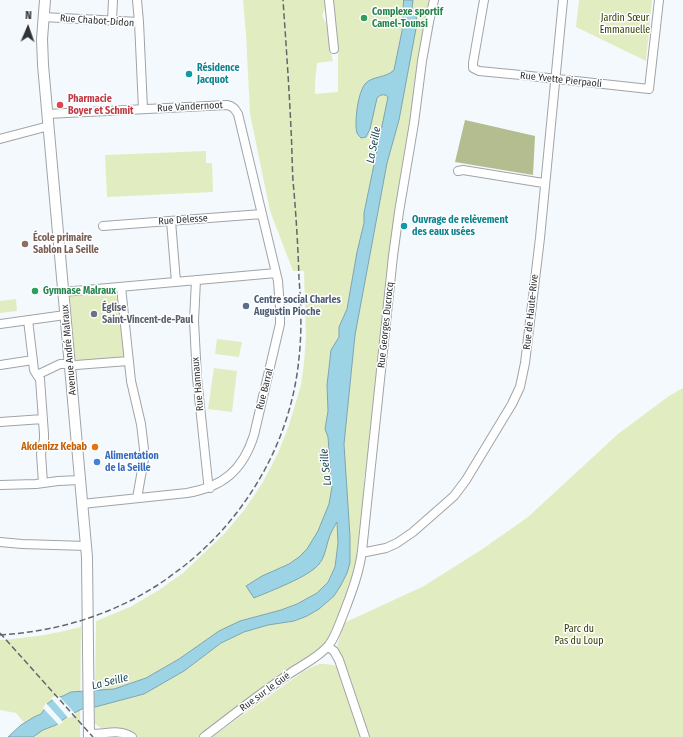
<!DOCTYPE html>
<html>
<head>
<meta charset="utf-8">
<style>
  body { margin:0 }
  #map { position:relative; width:683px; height:737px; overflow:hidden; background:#f4f9fd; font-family:"Fira Sans Condensed",sans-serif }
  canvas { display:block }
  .north { position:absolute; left:8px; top:8px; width:40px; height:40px; -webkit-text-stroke:3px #fff; paint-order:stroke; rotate:2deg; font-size:11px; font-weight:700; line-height:16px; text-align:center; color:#313335 }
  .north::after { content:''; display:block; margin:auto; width:14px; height:18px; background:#313335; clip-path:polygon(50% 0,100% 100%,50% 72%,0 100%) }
</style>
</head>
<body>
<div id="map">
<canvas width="683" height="737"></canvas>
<div class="north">N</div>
</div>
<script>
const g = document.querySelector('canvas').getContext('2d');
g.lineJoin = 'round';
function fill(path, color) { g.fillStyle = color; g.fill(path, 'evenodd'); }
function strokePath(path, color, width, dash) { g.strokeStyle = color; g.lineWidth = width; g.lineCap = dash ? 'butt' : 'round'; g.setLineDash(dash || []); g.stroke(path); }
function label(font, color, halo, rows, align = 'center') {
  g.font = font + ' "Fira Sans Condensed",sans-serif'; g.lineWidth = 3; g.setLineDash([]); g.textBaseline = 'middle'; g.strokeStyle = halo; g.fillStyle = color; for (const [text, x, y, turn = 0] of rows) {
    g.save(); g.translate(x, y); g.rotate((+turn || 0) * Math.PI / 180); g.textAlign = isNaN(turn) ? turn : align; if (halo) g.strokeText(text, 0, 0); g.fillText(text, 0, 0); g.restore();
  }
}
const green = new Path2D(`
  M243,0H324L325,8L322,16L326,23L334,48H330L333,61L317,63L315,83V94L338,92V54L334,49L332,0H404L402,31L399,50L364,213V223L357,252L347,309L339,327V337L331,350L329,368L327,385L328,411L325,429L328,437L331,478L337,521L338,543L335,567L327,582L317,593L297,604L281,610L240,621L203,642L179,659L146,678L114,689L95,691L96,621L130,607L159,590L183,573L225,533L245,509L263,482L278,453L289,425L301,385L304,363L306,337L304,271H293L270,211L250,114L246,34Z
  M413,0H430L389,262L385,292L367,468L364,477L365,485L361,537L351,590L328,642L319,652L199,737H136L134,735L112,729L101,728L94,723L95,707L144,694L184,671L221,643L244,632L268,625L294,621L307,616L319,609L334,596L350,563V537L344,444L355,335L387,163L399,120L416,16L412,8Z
  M579,0H652L646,61L576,27Z
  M206,151V163H212L213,192L107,197L105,155Z
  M121,287L128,361L74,365L63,292Z
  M16,299L17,311L0,313V301Z
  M217,339L242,342L239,357L215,354Z
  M214,368L237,371L232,412L208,409Z
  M683,388V737H368L348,683L337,646L344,623L424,586L481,550L528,517L618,434L669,396Z
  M81,627L80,737H36L16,713L0,710V640C29,638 53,634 81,627Z
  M320,664C326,664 332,664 338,667L361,737H212L304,671L314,666Z`);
const forest = new Path2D(`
  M465,120L535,136L533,175L455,162Z`);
const water = new Path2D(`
  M404,0H413L412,8L416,16L417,23L399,120L387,163L355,335L344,444L350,537V563L347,573L341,585L334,596L319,609L307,616L294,621L268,625L244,632L221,643L184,671L144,694L95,707H86L68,716L56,725L43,730L33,737H8L21,725L34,717L41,714L46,707L47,704L55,698L63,696L71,692L114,689L146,678L179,659L219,631L240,621L281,610L297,604L317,593L328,582L335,567L338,543L337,522C334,527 331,532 329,538C326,547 325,557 319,564C309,577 270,591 254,598L246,586L262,576L289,564L299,557L307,549L318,531L329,504L332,487L331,478L328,437L325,429L328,411L327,385L329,368L331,350L339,337V327L347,309L357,252L364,223V213L388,97C384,93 380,95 377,98L370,129L366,137L361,138C359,136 358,135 357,133C354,123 358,90 366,83C373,76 386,78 394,70L402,31Z`);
const pier = new Path2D(`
  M58,695L70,708L76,715L68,718L64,713L51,698L55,696Z
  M46,703L63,722L59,725L43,708Z`);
const minor = new Path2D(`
  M137,0L139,22
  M329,0L334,49
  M484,0L473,63V68L479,71L521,75L649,89L659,0
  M43,17L139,22L143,109
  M112,21L113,0
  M47,114L227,105C233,106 235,109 238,114L278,281L280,308V324L254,435C243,470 223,487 187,493L82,504
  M0,139L49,126
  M458,171L463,170L537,182L544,183
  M171,221L176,282
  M103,226L262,214
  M196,280L194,321L197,378L208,482L210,488
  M121,287L131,381L141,424L144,449V459L137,498
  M63,292L276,273
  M28,320L34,370L37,375
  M0,324L65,315
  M0,365L33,360
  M0,422L43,419
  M43,483L41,454L44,439V434L40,379L37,375L60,364H66L76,365L128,361
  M0,485L36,484L58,481L80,480
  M0,542L22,544L87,546
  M362,551L366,552L386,548L397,543L413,532L454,496L466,480L512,404L520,387L525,363L540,238L563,0
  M328,647L334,651L339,660L365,737
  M89,734C103,735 119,728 132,737
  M204,737C233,715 262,692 292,672C304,664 319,657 329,645C335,637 339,625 343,615C351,594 359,574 362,551L393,256L399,212L414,123L422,61L429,22L434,0`);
const major = new Path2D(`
  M45,0L42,39L43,65L87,557L89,737`);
const rail = new Path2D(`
  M0,633L93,737
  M0,635C64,631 125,611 176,572C244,522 291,443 299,358C302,331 301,305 299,278C298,246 296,213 293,181C292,164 292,146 291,129C289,86 286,43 283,0`);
const markers = [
  [364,18,4,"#2e9e5b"],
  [189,74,4,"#0f9aa8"],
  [60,105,4,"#e0444e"],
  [404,226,4,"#0f9aa8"],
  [25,244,4,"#8d6e63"],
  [35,291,4,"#2e9e5b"],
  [246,306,4,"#5c6f8a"],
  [94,314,4,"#6b7280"],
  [95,447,4,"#e8710a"],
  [97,462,4,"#3f7fe0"]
];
const leisureNames = [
  ["Complexe sportif",372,12],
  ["Camel-Tounsi",372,24],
  ["Gymnase Malraux",43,291]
];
const parkNames = [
  ["Jardin Sœur",625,18],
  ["Emmanuelle",625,30],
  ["Parc du",579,629],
  ["Pas du Loup",579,641]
];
const streetNames = [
  ["Rue Chabot-Didon",97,21,4],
  ["Rue Yvette Pierpaoli",561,80,6],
  ["Rue Vandernoot",190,107,-3],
  ["Rue Delesse",183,220,-4],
  ["Rue de Haute-Rive",531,312,-84],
  ["Rue Georges Ducrocq",386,325,-84],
  ["Avenue André Malraux",69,350,-95],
  ["Rue Hannaux",198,384,-95],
  ["Rue Barral",265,389,-76],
  ["Rue sur le Gué",265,692,-36]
];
const cultureNames = [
  ["Résidence",197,68],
  ["Jacquot",197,80],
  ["Ouvrage de relèvement",412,220],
  ["des eaux usées",412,232]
];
const healthNames = [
  ["Pharmacie",68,99],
  ["Boyer et Schmit",68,111]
];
const educationNames = [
  ["École primaire",33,238],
  ["Sablon La Seille",33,250]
];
const serviceNames = [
  ["Centre social Charles",254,300],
  ["Augustin Pioche",254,312]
];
const worshipNames = [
  ["Église",102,308],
  ["Saint-Vincent-de-Paul",102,320]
];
const foodNames = [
  ["Akdenizz Kebab",87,447]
];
const shopNames = [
  ["Alimentation",105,456],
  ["de la Seille",105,468]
];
const waterNames = [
  ["La Seille",374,145,-79],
  ["La Seille",326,467,-96],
  ["La Seille",110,682,-14]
];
fill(green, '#e2ecc1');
fill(forest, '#b3bd90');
fill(water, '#9cd4e6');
strokePath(water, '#7ca4b1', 1);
fill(pier, '#f4f9fd');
strokePath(minor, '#9fa4a8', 10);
strokePath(major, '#9fa4a8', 12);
strokePath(minor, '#fff', 8);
strokePath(major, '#fff', 10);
strokePath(rail, '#64676a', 1.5, [6, 3]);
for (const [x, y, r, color] of markers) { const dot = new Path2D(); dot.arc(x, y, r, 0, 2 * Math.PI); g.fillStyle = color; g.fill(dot); strokePath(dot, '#fff', 1.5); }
label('bold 10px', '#27864d', '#fff', leisureNames, 'left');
label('10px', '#363e07', '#fff', parkNames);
label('10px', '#313335', '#fff', streetNames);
label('bold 10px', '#0d838f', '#fff', cultureNames, 'left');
label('bold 10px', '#be3a42', '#fff', healthNames, 'left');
label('bold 10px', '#785e54', '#fff', educationNames, 'left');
label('bold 10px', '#4e5e75', '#fff', serviceNames, 'left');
label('bold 10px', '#5b616d', '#fff', worshipNames, 'left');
label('bold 10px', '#c56008', '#fff', foodNames, 'right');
label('bold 10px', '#366cbe', '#fff', shopNames, 'left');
label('italic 11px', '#1b4a58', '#fff', waterNames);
</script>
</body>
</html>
